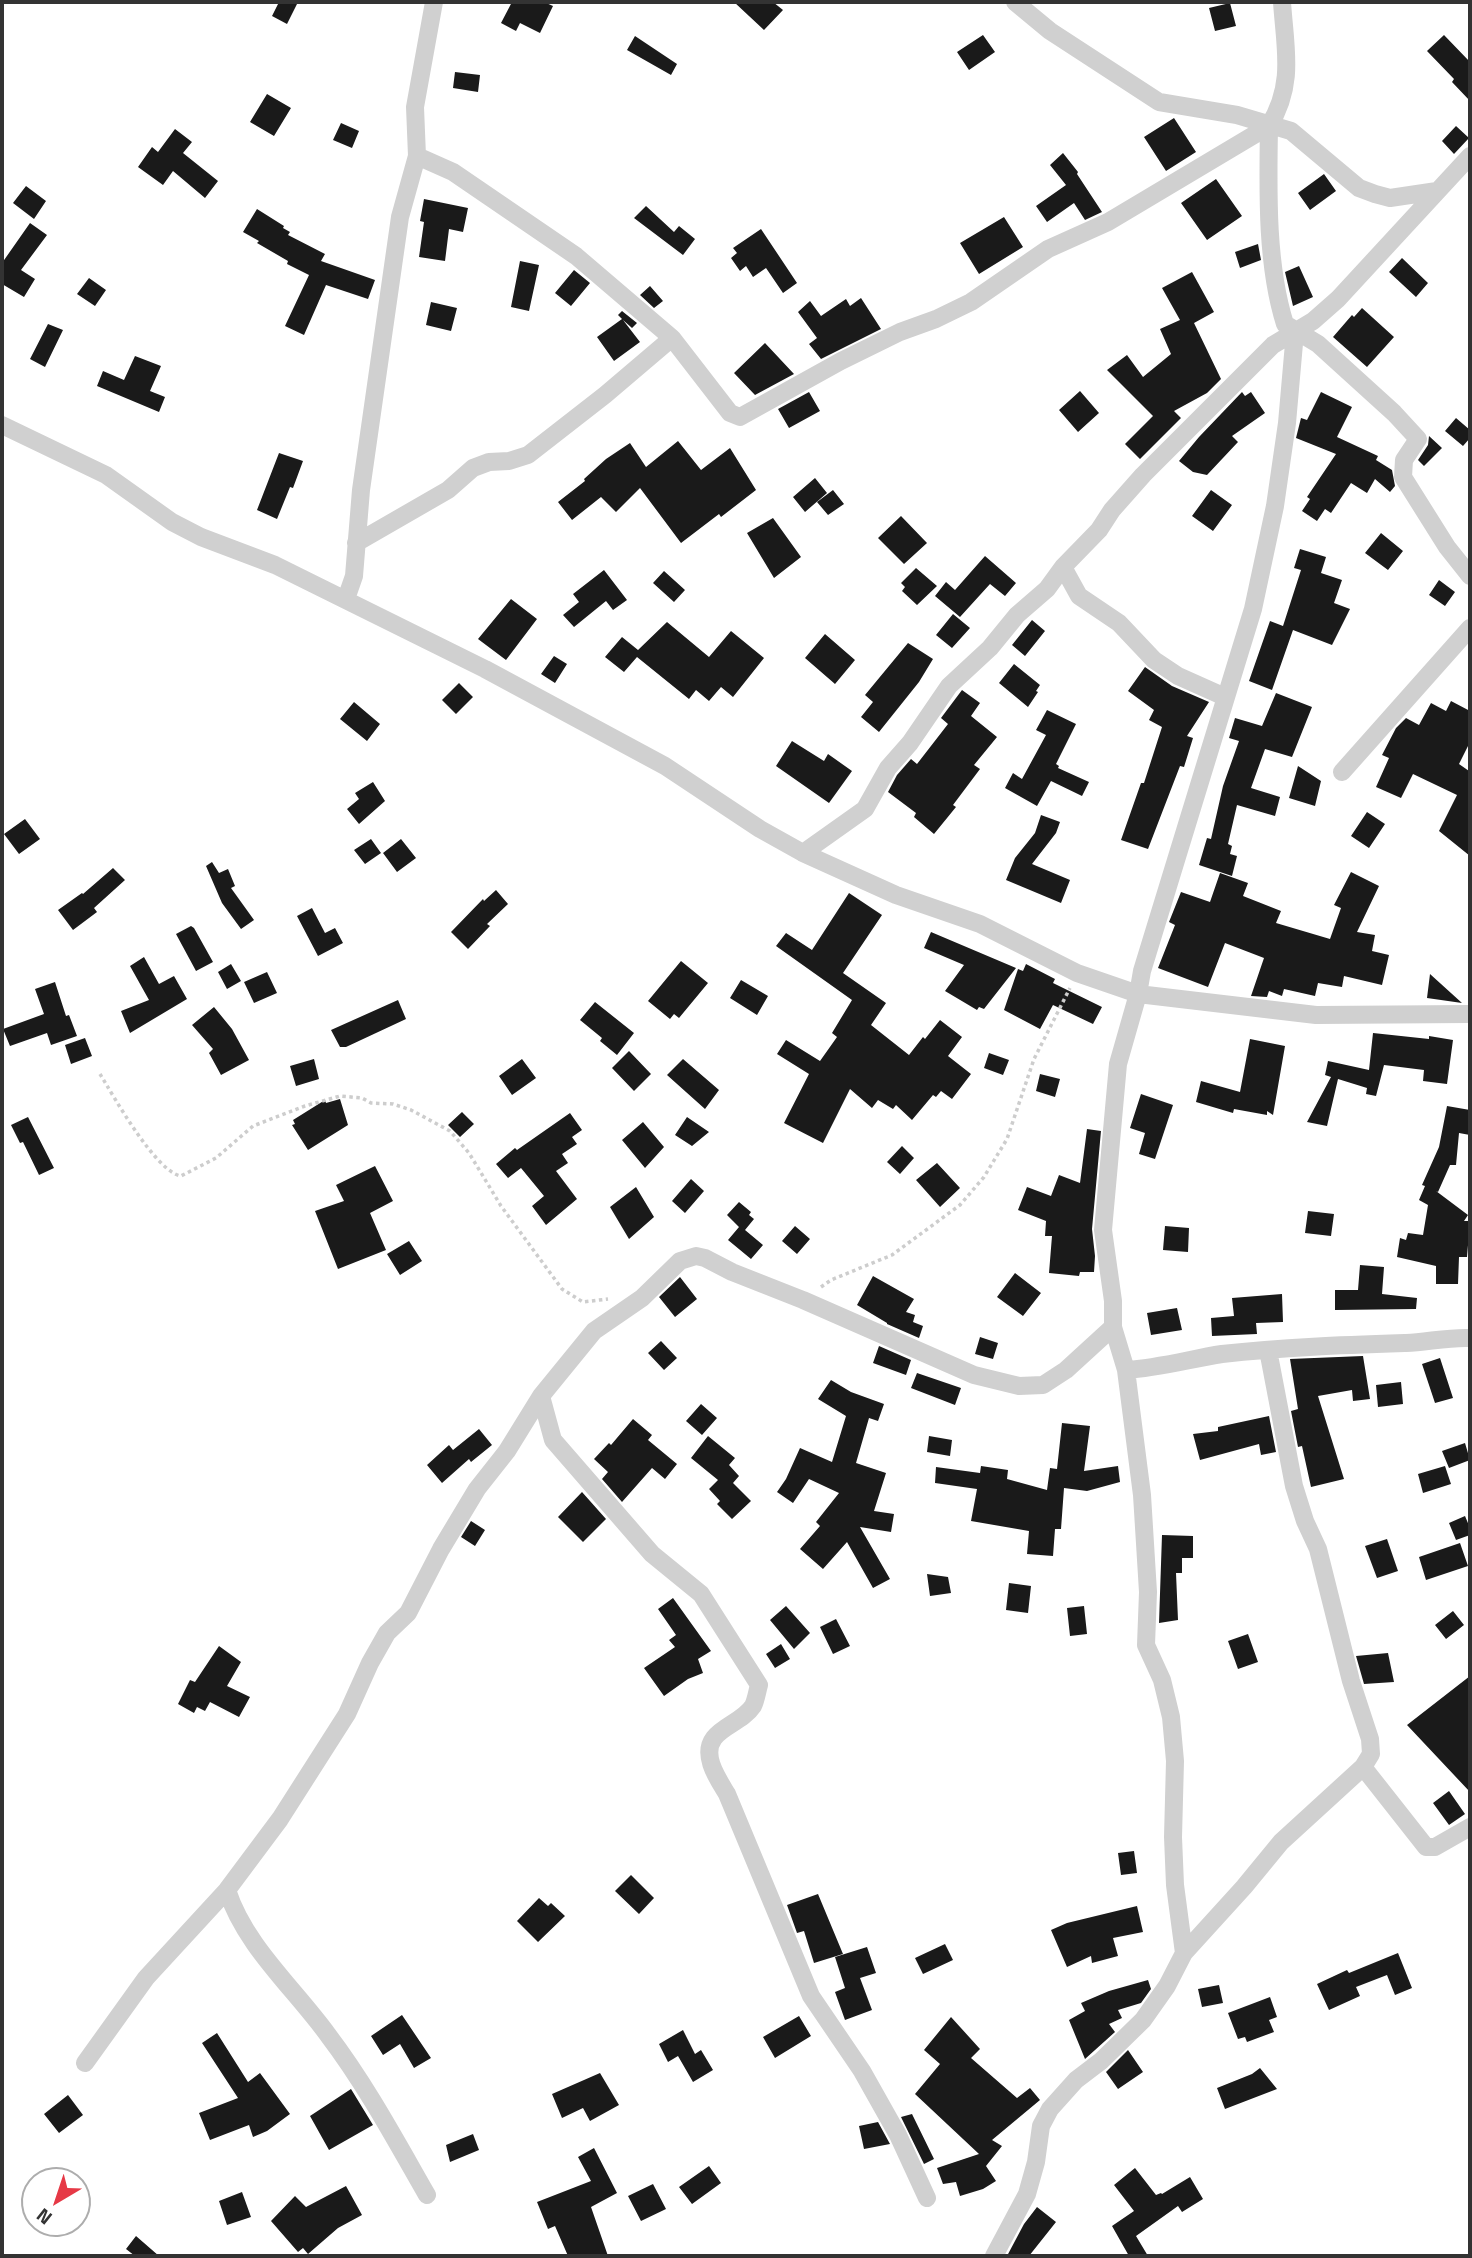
<!DOCTYPE html>
<html>
<head>
<meta charset="utf-8">
<style>
  body { margin:0 }
  #map { position:relative; width:1472px; height:2258px; overflow:hidden; background:#fff; font-family:"Titillium Web",sans-serif }
  canvas { display:block }
  .frame { position:absolute; inset:0; border:4px solid #333; pointer-events:none }
  .north { position:absolute; left:21px; top:2167px; width:70px; height:70px; box-sizing:border-box; background:#fff; border:2px solid #adadad; border-radius:50%; rotate:219deg; font-size:19px; font-weight:700; line-height:28px; text-align:center; color:#333 }
  .north::after { content:''; display:block; margin:auto; width:24px; height:32px; background:#e63946; clip-path:polygon(50% 0,100% 100%,50% 72%,0 100%) }
</style>
</head>
<body>
<div id="map">
<canvas width="1472" height="2258"></canvas>
<div class="frame"></div>
<div class="north">N</div>
</div>
<script>
const g = document.querySelector('canvas').getContext('2d');
g.lineJoin = 'round';
function fill(path, color) { g.fillStyle = color; g.fill(path, 'evenodd'); }
function strokePath(path, color, width, dash) { g.strokeStyle = color; g.lineWidth = width; g.lineCap = dash ? 'butt' : 'round'; g.setLineDash(dash || []); g.stroke(path); }
const building = new Path2D(`
  M279,2H298L287,24L272,16Z
  M512,2H544L553,6L540,33L520,23L516,31L501,23Z
  M734,2H773L783,10L764,30Z
  M1230,3L1236,26L1215,31L1209,8Z
  M983,35L995,52L969,70L957,52Z
  M1444,35L1470,62V101L1452,82L1454,79L1427,51Z
  M635,36L677,64L671,75L627,50Z
  M455,72L480,75L478,92L453,88Z
  M267,94L291,108L274,136L250,122Z
  M1174,118L1196,152L1166,171L1144,137Z
  M341,123L359,131L352,148L333,140Z
  M1456,126L1469,138L1454,154L1442,141Z
  M175,129L192,142L183,153L218,181L205,198L173,171L163,185L138,167L152,147L158,152Z
  M1063,153L1078,172L1077,174L1102,212L1085,220L1074,203L1047,222L1036,206L1066,185L1050,165Z
  M1324,174L1336,191L1310,210L1298,193Z
  M1216,179L1242,216L1207,240L1181,203Z
  M26,186L46,201L34,219L13,203Z
  M424,199L468,208L463,232L449,229L445,261L419,257L424,222L420,221Z
  M646,206L674,232L679,226L695,239L683,255L634,218Z
  M257,209L284,226L283,228L290,232L288,235L325,254L321,261L375,280L368,299L326,285L304,335L285,326L309,275L287,264L288,261L257,243L259,241L243,232Z
  M1004,217L1023,247L979,274L960,243Z
  M30,223L47,235L21,270L35,279L24,297L2,284V263Z
  M761,229L797,283L783,293L766,268L753,277L746,266L740,271L731,258L737,253L733,248Z
  M1258,244L1261,260L1240,268L1235,252Z
  M1402,258L1428,283L1416,297L1389,272Z
  M520,261L539,265L529,311L511,307Z
  M1299,266L1313,297L1293,306L1285,272Z
  M574,270L590,283L571,306L555,293Z
  M1192,272L1214,312L1194,323L1221,379L1207,393L1174,411L1181,418L1140,459L1125,444L1153,416L1107,370L1127,355L1143,377L1171,354L1160,329L1180,320L1162,288Z
  M89,278L106,290L95,306L77,294Z
  M650,286L663,301L654,308L640,295Z
  M861,298L881,329L821,359L809,344L817,338L798,312L810,301L821,316L846,299L850,306Z
  M431,302L457,308L451,331L426,325Z
  M1362,308L1394,337L1367,367L1333,337L1352,315L1354,317Z
  M622,311L637,323L632,328L623,320L640,342L614,361L597,337L622,319L618,315Z
  M48,324L63,330L45,367L30,359Z
  M765,343L794,374L755,395L734,373Z
  M135,356L161,366L150,391L165,397L159,412L97,386L103,371L124,380Z
  M1080,391L1099,413L1078,432L1059,410Z
  M809,392L820,411L789,428L778,409Z
  M1242,392L1245,396L1251,392L1265,413L1232,436L1238,442L1207,475L1193,472L1179,461L1199,437Z
  M1321,392L1352,407L1337,437L1378,456L1376,460L1392,470L1395,486L1390,492L1375,479L1367,493L1351,483L1331,513L1325,509L1317,521L1302,511L1310,499L1307,497L1336,454L1296,438L1301,418L1307,420Z
  M1456,418L1470,430V438L1463,446L1445,431Z
  M1429,436L1442,448L1424,466L1418,460L1428,445Z
  M678,441L701,470L730,448L756,490L721,517L719,514L681,543L640,488L616,512L601,497L572,520L558,502L585,481L584,479L606,459L630,443L646,467Z
  M279,453L303,461L293,488L290,487L277,519L257,510Z
  M815,478L827,493L805,512L793,497Z
  M833,490L844,504L828,515L817,502Z
  M1211,490L1232,505L1213,531L1192,516Z
  M901,516L927,543L904,564L878,538Z
  M773,518L801,557L774,578L747,533Z
  M1381,533L1403,551L1388,570L1365,553Z
  M1300,549L1326,557L1321,573L1342,580L1334,603L1350,609L1332,645L1293,630L1272,690L1249,681L1270,621L1283,626L1301,570L1294,568Z
  M985,556L1016,583L1005,596L990,584L960,617L935,596L946,582L955,590Z
  M916,568L937,586L917,605L902,591L905,587L901,583Z
  M604,570L627,600L613,610L606,601L574,627L563,615L579,602L573,594Z
  M664,571L685,590L674,602L653,583Z
  M1439,580L1455,592L1445,606L1429,595Z
  M511,599L537,619L506,660L478,639Z
  M953,614L970,628L952,648L936,635Z
  M1032,620L1045,631L1025,656L1012,645Z
  M667,622L709,657L731,631L764,658L733,697L721,687L709,701L696,690L689,699L637,657L624,672L605,657L622,637L638,650Z
  M825,634L855,660L835,684L805,658Z
  M908,643L933,659L919,682L879,732L861,717L873,702L865,695Z
  M554,656L567,664L555,683L541,674Z
  M1014,664L1040,685L1036,691L1038,692L1028,707L999,683Z
  M1145,667L1172,686L1209,702L1187,736L1193,738L1184,767L1180,766L1148,849L1121,840L1141,783H1144L1162,727L1149,720L1154,710L1128,691Z
  M459,683L473,697L456,714L442,700Z
  M962,690L980,703L971,716L997,737L974,765L980,769L953,805L956,807L934,834L914,817L916,813L888,792L897,775L911,759L917,764L948,724L941,718Z
  M1276,693L1312,707L1292,757L1265,749L1251,788L1280,797L1275,816L1237,805L1228,844L1232,846L1230,854L1237,856L1232,876L1199,865L1207,838L1211,839L1223,786L1239,741L1229,738L1235,718L1262,726Z
  M1451,701L1470,711V742L1459,764L1469,771L1470,769V856L1439,831L1457,795L1413,774L1401,798L1376,787L1389,758L1382,755L1396,728L1406,718L1419,725L1431,703L1446,711Z
  M354,702L380,724L367,741L340,719Z
  M1047,710L1076,724L1056,764L1059,766L1058,768L1089,782L1082,796L1051,781L1037,806L1005,788L1013,773L1022,779L1046,735L1036,730Z
  M792,741L824,761L828,754L852,771L829,803L776,766Z
  M1298,766L1321,781L1315,806L1289,798Z
  M373,782L385,801L359,824L347,809L359,799L355,793Z
  M1367,812L1385,824L1369,848L1351,836Z
  M1041,815L1060,822L1056,833L1032,864L1070,880L1061,903L1006,880L1015,858L1035,833Z
  M25,819L40,839L19,854L4,834Z
  M371,839L381,853L365,864L354,850Z
  M401,839L416,858L397,872L383,853Z
  M212,862L219,873L228,869L235,886L231,888L254,920L241,929L222,903L206,866Z
  M113,868L125,880L94,908L97,912L73,930L58,910L82,893L83,894Z
  M1351,872L1379,886L1357,932L1375,935L1372,951L1389,955L1382,985L1344,976L1342,987L1318,983L1315,996L1284,989L1282,996L1269,991L1267,997L1251,996L1264,958L1225,943L1208,987L1158,968L1175,925L1169,922L1181,892L1210,902L1220,873L1248,883L1243,896L1281,911L1276,923L1330,939L1341,908L1334,905Z
  M496,890L508,904L487,924L490,926L468,949L451,932L483,899L484,901Z
  M849,893L882,915L843,973L886,1003L871,1025L909,1055L923,1037L925,1039L940,1020L962,1037L948,1056L971,1074L952,1099L941,1091L936,1097L933,1095L912,1120L896,1105L893,1109L878,1100L872,1108L850,1089L823,1143L784,1123L809,1074L777,1054L786,1040L820,1061L837,1037L832,1033L852,1000L776,946L786,933L812,950Z
  M312,908L325,933L335,928L343,943L318,956L297,916Z
  M191,926L194,928L213,962L196,971L176,934Z
  M931,932L1016,968L984,1009L979,1007L977,1010L945,991L964,965L924,948Z
  M144,957L159,984L174,976L187,999L130,1033L121,1011L149,1000L130,966Z
  M681,961L708,983L679,1018L674,1014L670,1019L648,1001Z
  M231,964L241,981L227,989L218,972Z
  M1026,964L1055,979L1053,983L1102,1007L1093,1024L1053,1005L1040,1029L1004,1010L1018,969L1023,971Z
  M267,972L277,993L254,1003L244,982Z
  M1430,974L1462,1003L1427,998Z
  M741,980L768,996L757,1015L730,998Z
  M55,982L66,1016L69,1015L77,1036L51,1045L47,1033L10,1046L3,1029L44,1014L35,989Z
  M398,1000L406,1019L346,1047H340L331,1030Z
  M595,1002L634,1033L617,1055L600,1041L602,1038L580,1020Z
  M214,1007L232,1029L249,1060L221,1075L209,1053L213,1049L192,1025Z
  M1373,1033L1429,1039V1036L1453,1040L1447,1084L1423,1081L1424,1070L1384,1065L1376,1096L1366,1094L1367,1088L1338,1079L1327,1126L1307,1122L1331,1077L1325,1075L1328,1061L1369,1070Z
  M85,1038L92,1056L71,1064L65,1045Z
  M1250,1039L1285,1046L1273,1115L1267,1111V1115L1234,1109L1233,1113L1196,1102L1201,1081L1240,1092Z
  M629,1051L651,1074L634,1091L612,1068Z
  M989,1053L1009,1060L1003,1075L984,1068Z
  M314,1059L319,1079L296,1086L290,1066Z
  M522,1059L536,1078L512,1095L499,1076Z
  M683,1059L719,1090L705,1109L667,1075Z
  M1040,1074L1060,1079L1055,1097L1036,1091Z
  M1141,1094L1173,1105L1155,1159L1139,1154L1145,1133L1130,1128Z
  M340,1099L348,1125L308,1150L292,1125L295,1124L293,1120L325,1100L326,1103Z
  M1447,1106L1470,1110V1135L1459,1133L1456,1165H1450L1438,1192L1436,1191L1468,1215L1464,1221H1470L1467,1257H1459L1458,1284H1436V1266L1397,1257L1400,1238L1406,1240L1408,1233L1423,1235L1428,1205L1419,1200L1425,1186L1422,1185L1439,1147Z
  M462,1112L474,1124L460,1137L448,1125Z
  M570,1113L582,1130L572,1137L577,1144L562,1154L568,1163L556,1171L577,1199L546,1225L532,1206L544,1196L521,1168L508,1178L496,1164L515,1148L517,1150Z
  M28,1117L54,1168L39,1175L23,1142L20,1143L11,1125Z
  M687,1117L709,1132L692,1146L675,1135Z
  M643,1122L664,1147L645,1168L622,1140Z
  M1087,1129L1101,1131L1092,1229L1095,1256L1094,1272H1080L1079,1276L1049,1273L1052,1236H1045L1046,1221L1018,1210L1027,1187L1051,1196L1059,1175L1080,1183Z
  M902,1146L914,1158L900,1174L887,1162Z
  M937,1163L960,1188L940,1207L916,1180Z
  M375,1166L393,1201L370,1213L386,1250L338,1269L315,1211L344,1201L336,1185Z
  M691,1179L704,1191L685,1213L672,1201Z
  M636,1187L654,1217L629,1239L610,1207Z
  M739,1202L751,1212L749,1215L754,1219L745,1230L763,1245L751,1259L728,1240L739,1227L727,1215Z
  M1308,1211L1334,1214L1331,1236L1305,1233Z
  M795,1226L810,1239L797,1254L782,1241Z
  M1165,1226L1189,1228L1188,1252L1163,1250Z
  M409,1241L422,1261L400,1275L387,1254Z
  M1360,1265L1384,1267L1382,1294L1417,1298L1416,1309L1335,1310V1290H1358Z
  M1015,1273L1041,1293L1023,1316L997,1297Z
  M873,1276L914,1299L906,1312L915,1315L913,1322L923,1326L919,1338L887,1324V1323L857,1305Z
  M680,1277L697,1299L675,1317L659,1297Z
  M1282,1294L1283,1322L1256,1323L1257,1334L1212,1336L1211,1318L1234,1316L1232,1298Z
  M1177,1308L1182,1330L1151,1335L1147,1313Z
  M980,1337L998,1343L993,1359L975,1354Z
  M661,1341L677,1358L664,1370L648,1353Z
  M879,1346L911,1360L906,1375L873,1363Z
  M1363,1356L1370,1399L1353,1401L1352,1390L1318,1396L1344,1479L1311,1487L1302,1446L1298,1447L1291,1411L1298,1409L1290,1359Z
  M1440,1358L1453,1398L1435,1403L1422,1364Z
  M917,1373L961,1388L955,1405L911,1388Z
  M831,1380L851,1392L884,1404L878,1421L869,1418L856,1463L886,1473L874,1511L894,1514L891,1532L860,1527L890,1579L873,1588L847,1542L823,1569L800,1549L820,1526L816,1522L839,1493L809,1479L793,1503L777,1492L786,1479L800,1448L832,1462L846,1416L818,1399Z
  M1401,1382L1403,1404L1378,1407L1376,1385Z
  M701,1404L717,1418L702,1435L686,1421Z
  M1269,1416L1276,1452L1261,1455L1259,1444L1200,1460L1193,1434L1218,1431V1427Z
  M633,1419L652,1435L648,1440L677,1464L665,1479L652,1468L622,1502L602,1479L608,1472L594,1459L609,1443L611,1445Z
  M1062,1423L1090,1426L1084,1471L1118,1466L1120,1482L1087,1491L1064,1488L1061,1529H1055L1053,1556L1027,1554L1029,1531L971,1521L977,1489L935,1483L936,1467L980,1473L981,1466L1008,1470L1007,1479L1047,1490L1050,1468L1057,1469Z
  M479,1429L492,1445L471,1462L469,1459L442,1483L427,1465L449,1445L453,1450Z
  M708,1436L735,1458L729,1465L739,1476L733,1483L751,1501L732,1519L717,1504L720,1501L709,1489L718,1480L691,1458Z
  M929,1436L952,1440L950,1456L927,1452Z
  M1465,1443L1470,1460L1449,1468L1442,1451Z
  M1445,1466L1451,1484L1423,1493L1418,1474Z
  M582,1492L606,1519L583,1542L558,1517Z
  M1465,1516L1470,1528V1535L1456,1540L1449,1523Z
  M471,1521L485,1530L475,1546L461,1537Z
  M1162,1535L1193,1536V1558H1182V1573H1176L1178,1620L1159,1623Z
  M1387,1539L1398,1571L1377,1578L1365,1546Z
  M1460,1543L1468,1566L1426,1580L1419,1557Z
  M927,1574L948,1577L951,1593L930,1596Z
  M1009,1583L1031,1586L1028,1613L1006,1610Z
  M673,1598L711,1651L698,1659L703,1673L688,1679L664,1696L644,1668L675,1647L669,1640L676,1635L658,1609Z
  M786,1606L810,1633L794,1649L770,1620Z
  M1084,1606L1087,1634L1070,1636L1067,1608Z
  M1453,1611L1464,1625L1446,1639L1435,1625Z
  M836,1619L850,1646L833,1654L820,1627Z
  M1248,1634L1258,1662L1238,1669L1228,1641Z
  M781,1644L790,1659L775,1668L766,1654Z
  M219,1646L241,1662L227,1686L250,1697L239,1717L210,1702L205,1711L197,1707L194,1713L178,1704L190,1680L195,1682Z
  M1388,1653L1394,1682L1364,1684L1356,1656Z
  M1470,1676V1792L1407,1725Z
  M1449,1791L1465,1814L1449,1825L1433,1803Z
  M1134,1851L1137,1873L1121,1875L1118,1853Z
  M631,1875L654,1898L639,1914L615,1891Z
  M818,1894L843,1954L814,1963L804,1931L797,1933L787,1905Z
  M539,1898L548,1906L551,1903L565,1916L538,1942L517,1921Z
  M1137,1906L1143,1932L1113,1938L1118,1956L1092,1963L1091,1956L1067,1967L1051,1930L1067,1923Z
  M945,1944L953,1960L923,1974L915,1958Z
  M867,1947L876,1973L860,1978L872,2010L845,2020L835,1992L845,1988L835,1957Z
  M1398,1953L1412,1988L1395,1995L1387,1975L1356,1987L1360,1996L1329,2010L1317,1984L1347,1970L1349,1973Z
  M1148,1980L1151,1989L1141,2003L1118,2010L1122,2018L1109,2024L1115,2032L1085,2059L1069,2020L1085,2011L1081,2003L1109,1991Z
  M1219,1985L1223,2003L1202,2007L1198,1989Z
  M1270,1997L1277,2017L1269,2020L1274,2032L1247,2042L1245,2037L1238,2039L1228,2013Z
  M402,2015L431,2058L414,2068L400,2044L383,2055L371,2036Z
  M799,2016L811,2036L775,2058L763,2037Z
  M951,2017L980,2049L971,2058L1017,2098L1030,2088L1040,2100L992,2140L1002,2146L986,2166L996,2181L983,2189L960,2196L956,2182L943,2184L937,2168L979,2154L915,2094L940,2064L924,2050Z
  M683,2030L695,2054L701,2050L713,2070L693,2082L678,2056L668,2062L659,2044Z
  M217,2033L248,2082L260,2073L290,2114L267,2131L253,2137L249,2125L210,2140L199,2113L238,2098L202,2043Z
  M1128,2050L1143,2072L1118,2089L1106,2072Z
  M1260,2068L1277,2089L1225,2109L1217,2088L1252,2074Z
  M600,2073L619,2105L590,2121L583,2108L562,2118L552,2094Z
  M351,2089L373,2125L329,2150L310,2116Z
  M68,2095L83,2115L59,2133L44,2114Z
  M912,2114L934,2159L924,2164L901,2117Z
  M878,2122L890,2144L864,2149L859,2126Z
  M473,2134L479,2150L450,2162L446,2145Z
  M594,2148L617,2193L591,2207L608,2256H568L555,2226L548,2229L537,2202L591,2181L578,2157Z
  M709,2166L721,2183L692,2204L679,2187Z
  M1135,2168L1156,2195L1161,2193L1162,2194L1190,2177L1203,2199L1182,2212L1178,2206L1136,2236L1148,2256H1129L1112,2226L1134,2211L1114,2185Z
  M653,2184L666,2209L641,2221L628,2196Z
  M346,2186L362,2215L338,2228L308,2254L303,2248L298,2252L271,2221L295,2196L306,2207Z
  M242,2192L251,2217L227,2225L219,2201Z
  M1037,2207L1056,2222L1029,2256H1007L1024,2224Z
  M136,2236L159,2256H135L126,2249Z`);
const path = new Path2D(`
  M100,1074C114,1097 156,1172 181,1176L216,1158L253,1126L305,1106L340,1096L362,1098L371,1103L393,1104L411,1110L450,1131L469,1153L501,1206L562,1289L583,1302L608,1299
  M821,1287L831,1280L892,1255L960,1205L984,1177L1007,1139L1034,1059L1070,988`);
const street = new Path2D(`
  M1015,2L1050,31L1159,102L1237,115L1291,131L1359,188L1375,194L1390,198L1437,191
  M1269,126C1268,189 1266,264 1285,324L1318,344L1394,413L1418,439L1404,460L1403,477L1447,547L1470,576
  M417,156L453,172L576,256L672,338L730,413L740,417L841,361L900,332L936,319L971,302L1048,249L1108,222L1269,126C1295,84 1285,48 1282,2
  M2,425L106,475L172,522L201,537L275,565L485,669L665,766L760,829L803,853L896,895L980,924L1077,973L1138,994L1316,1015L1470,1014
  M356,543L448,490L473,468L489,462L509,461L528,455L605,395L672,338
  M1063,567L1079,596L1119,623L1154,660L1178,676L1225,697
  M346,599L354,576L361,490L400,217L417,156L415,107L434,2
  M1342,772L1470,628
  M803,853L865,809L888,768L910,743L949,686L990,648L1017,615L1047,589L1063,567L1099,530L1112,510L1143,475L1273,345L1313,321L1338,299L1470,156
  M1126,1370C1159,1368 1190,1359 1222,1354C1283,1347 1345,1345 1406,1343C1428,1342 1448,1337 1470,1338
  M541,1396L553,1440L652,1554L701,1594L759,1685C757,1692 756,1700 753,1706C743,1721 724,1725 714,1738C701,1755 718,1779 727,1794L811,1996L862,2071L898,2135L927,2198
  M1363,1767L1426,1847H1435L1470,1827
  M227,1890C245,1946 294,1988 328,2035C366,2085 396,2141 427,2195
  M1184,1953L1175,1885L1173,1837L1175,1761L1171,1717L1162,1680L1146,1645L1148,1592L1142,1495L1126,1370L1113,1327V1301L1103,1230L1118,1064L1138,994L1142,971L1253,609L1275,506L1287,423L1295,332
  M85,2063L146,1978L227,1890L280,1819L347,1714L370,1663L387,1633L408,1613L441,1549L477,1489L507,1451L541,1396L594,1331L642,1298L680,1261L696,1256L705,1258L732,1272L803,1300L974,1375L1019,1386L1043,1385L1066,1370L1113,1327
  M994,2256L1027,2194L1036,2162L1041,2126L1050,2109L1076,2080L1101,2061L1143,2020L1167,1986L1184,1953L1244,1887L1281,1842L1363,1767L1371,1754L1370,1739L1351,1681L1318,1549L1305,1521L1294,1486L1268,1350`);
fill(building, '#1a1a1a');
strokePath(path, '#cdcdcd', 3.5, [3.5, 3.5]);
strokePath(street, '#d0d0d0', 18);
</script>
</body>
</html>
